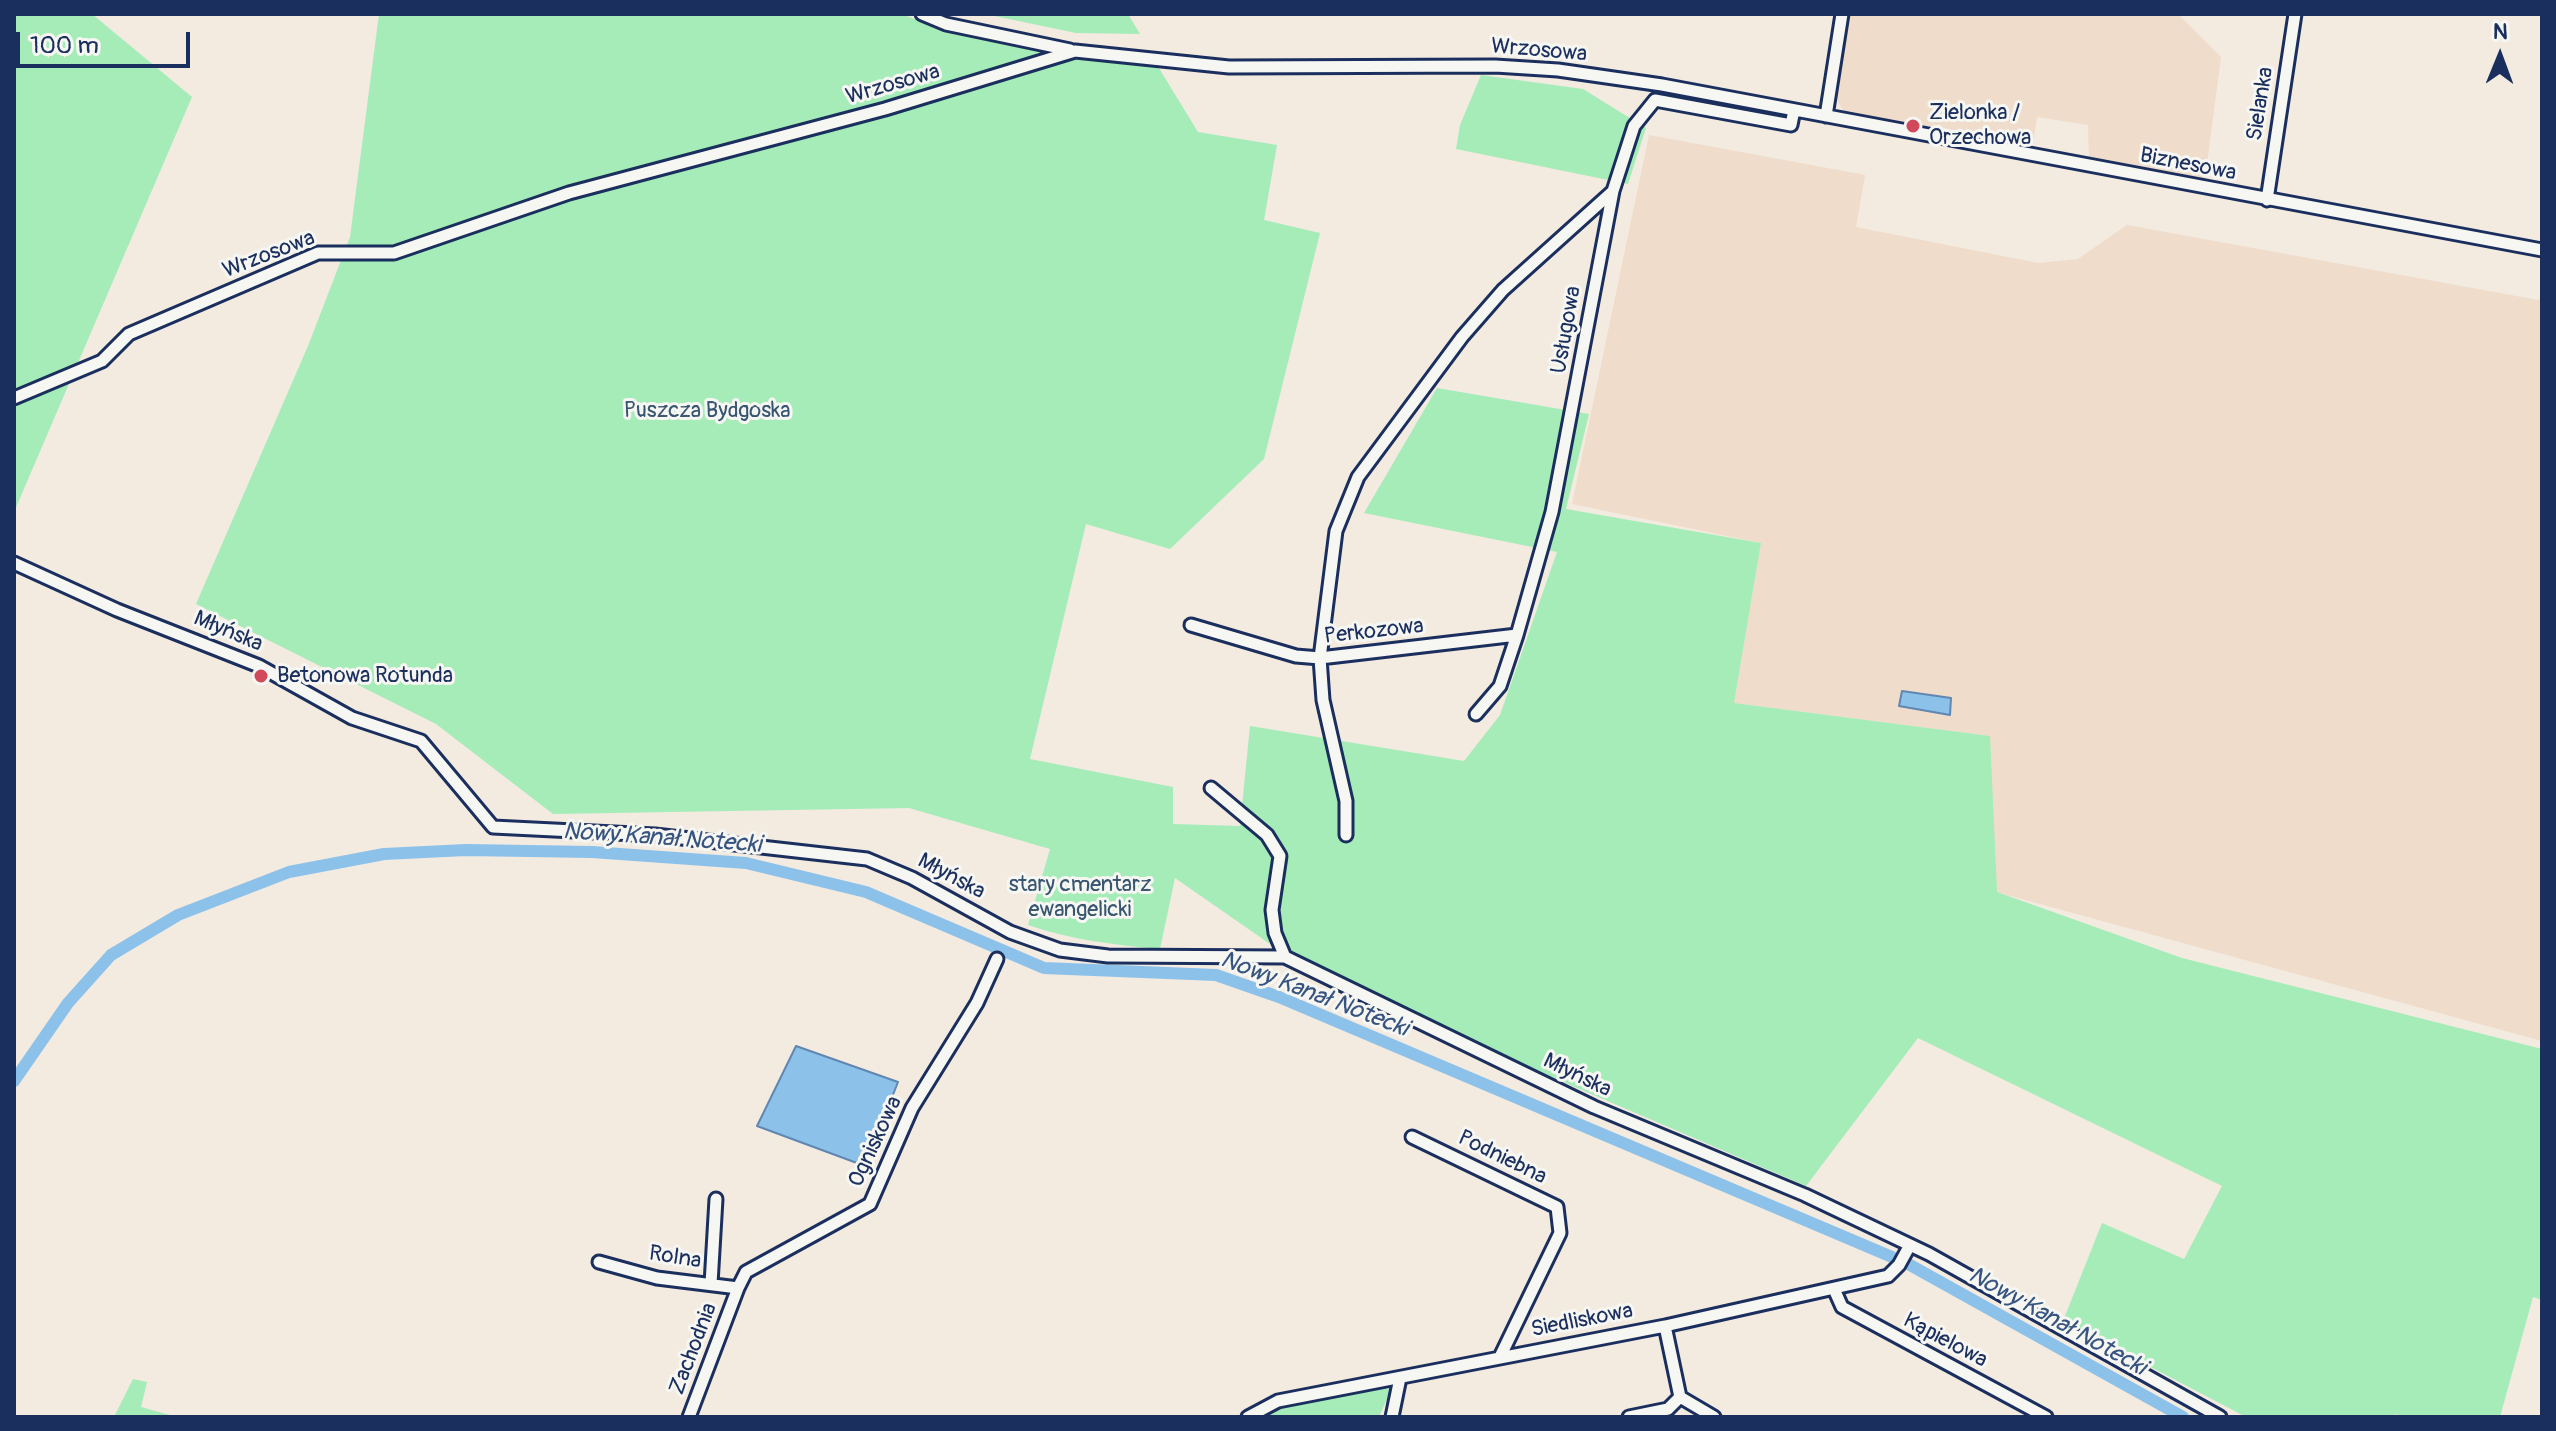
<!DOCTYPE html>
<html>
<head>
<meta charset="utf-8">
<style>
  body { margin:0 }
  #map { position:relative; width:2556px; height:1431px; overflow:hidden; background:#f3eae0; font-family:Pangolin,sans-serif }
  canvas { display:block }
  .frame { position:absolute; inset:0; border:16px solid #1b2f5e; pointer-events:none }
  .north { position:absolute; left:2460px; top:16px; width:80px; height:80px; -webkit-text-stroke:6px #f6f6f2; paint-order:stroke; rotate:1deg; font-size:22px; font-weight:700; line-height:32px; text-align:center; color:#1b2f5e }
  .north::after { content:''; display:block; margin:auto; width:28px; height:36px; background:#1b2f5e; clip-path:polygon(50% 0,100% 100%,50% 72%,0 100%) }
  .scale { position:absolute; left:16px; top:32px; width:174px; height:36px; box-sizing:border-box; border:4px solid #1b2f5e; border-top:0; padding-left:10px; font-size:24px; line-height:28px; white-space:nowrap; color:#1b2f5e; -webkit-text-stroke:6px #f6f6f2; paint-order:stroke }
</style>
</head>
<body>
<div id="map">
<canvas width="2556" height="1431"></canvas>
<div class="frame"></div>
<div class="north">N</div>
<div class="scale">100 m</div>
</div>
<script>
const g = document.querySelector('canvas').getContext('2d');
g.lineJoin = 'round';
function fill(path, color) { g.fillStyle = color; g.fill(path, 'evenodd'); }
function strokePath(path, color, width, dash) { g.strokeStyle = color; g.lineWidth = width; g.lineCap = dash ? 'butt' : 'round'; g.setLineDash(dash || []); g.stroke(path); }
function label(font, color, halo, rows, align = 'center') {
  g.font = font + ' Pangolin,sans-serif'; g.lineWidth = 6; g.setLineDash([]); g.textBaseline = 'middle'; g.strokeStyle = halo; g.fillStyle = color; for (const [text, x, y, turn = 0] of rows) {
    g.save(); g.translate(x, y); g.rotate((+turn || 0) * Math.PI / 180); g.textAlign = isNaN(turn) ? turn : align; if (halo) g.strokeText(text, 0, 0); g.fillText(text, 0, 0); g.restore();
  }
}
const built = new Path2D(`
  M1849,14H2178L2221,57L2205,179L2089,157L2088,125L2037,117L2033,143L1844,112L1836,98Z
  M1649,135L1865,175L1856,227L2038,263L2078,259L2127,225L2538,300L2542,295V1041L1996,892L1989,736L1734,703L1761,543L1572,504Z`);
const green = new Path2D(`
  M14,14H92L192,97L14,512Z
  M379,14H901C990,48 1064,56 1157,65L1198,132L1277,145L1264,220L1320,233L1264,459L1170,549L1086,524L1030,759L1173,787V824L1240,826L1250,726L1464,761L1500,715L1557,552L1364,513L1437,388L1589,414L1566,509L1761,543L1734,703L1990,736L1997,892L2182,958L2542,1049V1300L2533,1297L2500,1417H2403L2396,1414L2394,1417H2246L2063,1321L2102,1223L2184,1259L2222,1186L1918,1038L1806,1186L1316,976L1175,878L1160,949C1115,945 1072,940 1028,925L1050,849L909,808L553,814L436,724L196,604L308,346L350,237Z
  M985,14H1128L1140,34L1076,33Z
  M1481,75L1583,89L1646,128L1628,184L1456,149L1460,125Z
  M133,1379L147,1382L141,1407L177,1417H114Z
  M1387,1387L1390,1392L1379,1417H1263L1279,1408Z`);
const water = new Path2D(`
  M1902,691L1951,698L1950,715L1899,706Z
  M796,1046L898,1082L865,1166L757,1126Z`);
const canal = new Path2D(`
  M14,1081L68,1003L111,955L178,915L289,872L384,854L466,850L592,852L746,863L866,892L1044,968L1216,975L1279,997L1892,1257
  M1910,1265L2183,1417`);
const minor = new Path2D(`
  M922,14L946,24L1070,50
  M1826,116L1842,14
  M2267,200L2295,14
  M14,398L102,361L129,334L318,253H394L569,193L885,109L1075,51L1229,67L1495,66L1558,70L1662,85L2542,250
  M14,563L117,610L259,666L352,718L421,741L493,827L655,835L867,859L912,878L1010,932L1060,950L1108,956L1285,957L1594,1107L1805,1195L1929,1254L2220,1417
  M1191,625L1296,656L1320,658L1517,635
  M1476,714L1500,686L1517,635L1552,512L1613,191L1634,126L1655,100L1791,125L1794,110
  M1211,788L1267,835L1280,856L1272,910L1275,933L1285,957
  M1346,835V801L1323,700L1320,658L1336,531L1358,477L1462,337L1503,290L1612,192
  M1412,1137L1557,1207L1560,1233L1500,1357
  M599,1262L657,1278L738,1288L689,1417
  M711,1284L716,1199
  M738,1288L746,1272L870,1204L912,1108L977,1003L997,959
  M1834,1289L1842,1307L2046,1417
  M1680,1397L1714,1417
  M1248,1417L1278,1401L1665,1326L1888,1276L1899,1265L1910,1245
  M1392,1417L1400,1378
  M1629,1417L1668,1409L1680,1397L1665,1326`);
const markers = [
  [1913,126,8,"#d1495b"],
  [261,676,8,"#d1495b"]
];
const streetNames = [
  ["Wrzosowa",1539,51,5],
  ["Wrzosowa",893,85,-16],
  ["Sielanka",2261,104,-81],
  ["Biznesowa",2188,165,11],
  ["Wrzosowa",269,255,-21],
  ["Usługowa",1567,330,-80],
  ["Młyńska",228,632,23],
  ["Perkozowa",1374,632,-6],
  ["Młyńska",951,877,28],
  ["Młyńska",1577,1076,26],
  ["Ogniskowa",876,1142,-65],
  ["Podniebna",1502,1158,26],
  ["Rolna",675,1258,9],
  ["Siedliskowa",1582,1321,-11],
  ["Kąpielowa",1945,1341,28],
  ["Zachodnia",694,1349,-69]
];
const poiNames = [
  ["Zielonka /",1929,113],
  ["Orzechowa",1929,138],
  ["Betonowa Rotunda",277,676]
];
const parkNames = [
  ["Puszcza Bydgoska",707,411],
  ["stary cmentarz",1080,885],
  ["ewangelicki",1080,910]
];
const waterNames = [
  ["Nowy Kanał Notecki",662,839,4],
  ["Nowy Kanał Notecki",1314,995,21],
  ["Nowy Kanał Notecki",2057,1322,29]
];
fill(built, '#efdcca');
fill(green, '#a5ecb9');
fill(water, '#8cc1e9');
strokePath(water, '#5f87b1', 2);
strokePath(canal, '#8cc1e9', 12);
strokePath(minor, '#1b2f5e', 17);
strokePath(minor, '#f6f6f2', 11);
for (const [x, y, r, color] of markers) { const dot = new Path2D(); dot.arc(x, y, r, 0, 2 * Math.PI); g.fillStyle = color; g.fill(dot); strokePath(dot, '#f6f6f2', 3); }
label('22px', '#1b2f5e', '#f6f6f2', streetNames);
label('22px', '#1b2f5e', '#f6f6f2', poiNames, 'left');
label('22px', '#375570', '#f6f6f2', parkNames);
label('italic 24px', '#375481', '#f6f6f2', waterNames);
</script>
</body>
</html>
